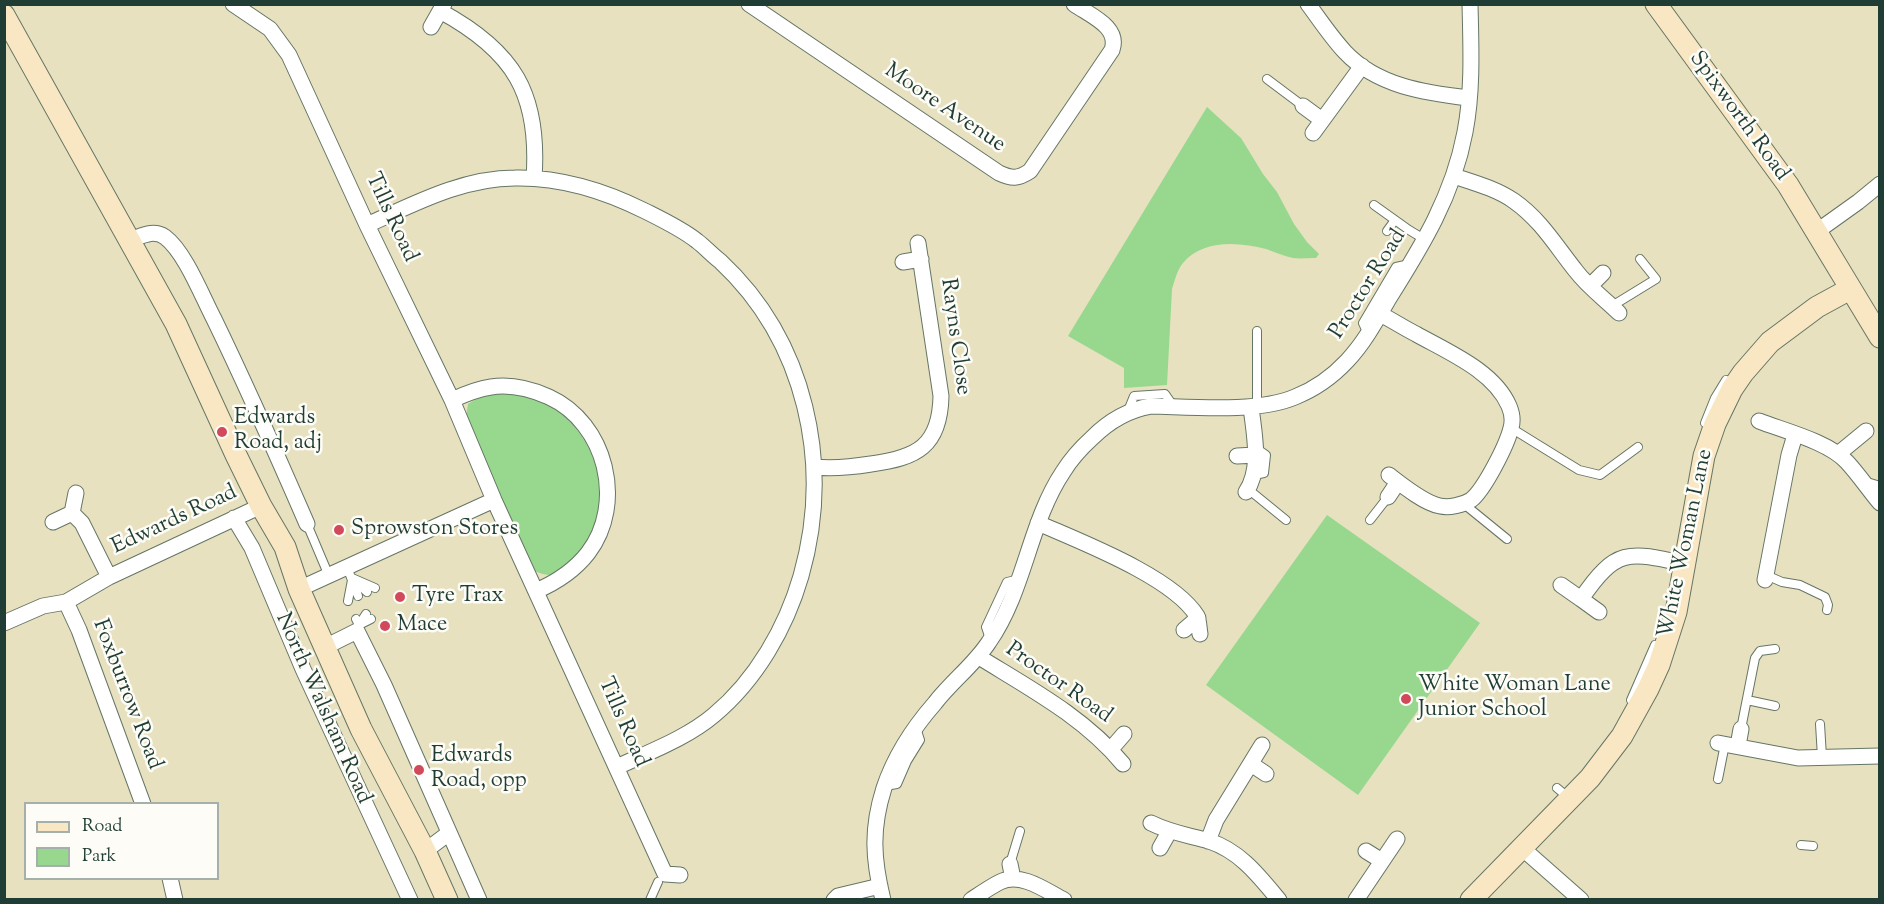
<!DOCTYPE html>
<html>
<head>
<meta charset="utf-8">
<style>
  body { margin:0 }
  #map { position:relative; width:1884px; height:904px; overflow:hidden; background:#e7e1bf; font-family:"Sorts Mill Goudy",serif }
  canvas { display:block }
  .frame { position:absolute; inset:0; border:6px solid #1f3d34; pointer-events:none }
  .legend { position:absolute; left:24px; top:802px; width:195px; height:78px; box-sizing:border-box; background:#fdfcf7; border:2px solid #a4b0a9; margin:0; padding:8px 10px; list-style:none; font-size:18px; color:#1f3d34 }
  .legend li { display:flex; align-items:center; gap:12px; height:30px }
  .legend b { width:30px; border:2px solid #a4b0a9 }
</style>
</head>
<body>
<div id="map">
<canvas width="1884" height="904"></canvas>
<div class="frame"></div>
<ul class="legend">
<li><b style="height:8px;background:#f9e7c3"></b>Road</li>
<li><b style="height:16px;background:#98d88e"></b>Park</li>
</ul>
</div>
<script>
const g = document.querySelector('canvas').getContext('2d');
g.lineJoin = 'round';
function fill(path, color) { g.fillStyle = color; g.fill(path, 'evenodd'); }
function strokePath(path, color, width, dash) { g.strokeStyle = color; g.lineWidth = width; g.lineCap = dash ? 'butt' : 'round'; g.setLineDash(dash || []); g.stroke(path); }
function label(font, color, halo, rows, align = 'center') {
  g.font = font + ' "Sorts Mill Goudy",serif'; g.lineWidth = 5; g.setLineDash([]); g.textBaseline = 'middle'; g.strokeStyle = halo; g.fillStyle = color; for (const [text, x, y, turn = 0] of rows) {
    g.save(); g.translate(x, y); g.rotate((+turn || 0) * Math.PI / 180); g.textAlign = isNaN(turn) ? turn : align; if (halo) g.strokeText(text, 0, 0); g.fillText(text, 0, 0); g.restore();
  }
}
const green = new Path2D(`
  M1207,107L1241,138L1263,174L1277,192L1294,224L1307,242L1319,254L1316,258C1309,258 1300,259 1293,258C1284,256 1275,252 1266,249C1239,242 1203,239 1183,263C1177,270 1175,280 1172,289L1167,385L1124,388V368L1068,336Z
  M495,394C516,394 535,396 553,406C567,413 587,436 594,450C602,467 604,509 597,527C591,542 581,552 569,563C555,575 551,579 533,570L465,422L468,404L476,399Z
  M1327,515L1480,623L1358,795L1206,685Z`);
const lane = new Path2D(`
  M1267,79L1303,106
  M1374,205L1409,230L1424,239
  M1387,231L1395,220
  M1612,306L1656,279L1640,259
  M1368,334L1363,323L1396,267L1410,264
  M1257,406V331
  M1128,411L1134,396L1165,394L1174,407
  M1705,423L1715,398L1726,380
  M1511,428L1579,470L1600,475L1638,447
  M1254,475L1264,473L1266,455L1256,448
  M1867,482L1877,485L1880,489
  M1248,489L1286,520
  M1464,504L1507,539
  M1370,520L1388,497
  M307,524L329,576
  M347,567L358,596
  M1766,575L1782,582L1800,585L1825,597L1828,605L1827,610
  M352,578L375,588
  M355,581L367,592
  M348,601L352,580
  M356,619L359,625L366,614
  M357,631L359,625L371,619
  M990,639L986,627L1007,582L1020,579
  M1631,700L1655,645
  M1747,700L1775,706
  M1820,724L1822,757
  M1741,729L1755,658L1760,651L1775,649
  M1718,779L1725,744
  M885,786L897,784L907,761L920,740L916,728
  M1557,788L1569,798
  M1801,845L1813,846
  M1010,864L1020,831
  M650,900L658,882`);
const street = new Path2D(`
  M233,4L270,29L289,55L367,225L452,400L494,500L665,874L680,875
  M749,4L999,173C1012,179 1018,179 1030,171L1112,50C1120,27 1091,16 1074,4
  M1308,4C1320,20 1331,37 1345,52C1377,86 1425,93 1469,98
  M440,11C514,51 540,94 534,178
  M431,27L444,4
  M1303,106L1322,120
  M1313,133L1362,66
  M1454,176C1475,183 1497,189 1514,201C1541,220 1556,246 1576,271C1588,287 1605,299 1619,313
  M367,225C414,204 462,178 515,178C560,177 605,191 645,211C663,220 682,229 697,241C705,247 712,255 720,261C806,341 833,464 801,576C786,628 756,680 714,715C687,738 649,752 617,767
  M1816,232L1858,202L1880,184
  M130,240C142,236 153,229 165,237C185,252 202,296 214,319C247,387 277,455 307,524
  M903,262L921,259
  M1590,286L1603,273
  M1380,314C1392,320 1404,328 1416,334C1448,352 1494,371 1509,406C1512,413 1513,421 1511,428C1507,445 1484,490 1471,500C1463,505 1449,508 1440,506C1424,503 1402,485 1389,475
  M452,400C465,394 477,389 491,387C511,384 531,389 549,397C606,423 626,503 588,553C574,571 557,582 536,591
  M1759,421C1785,431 1829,442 1847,462C1859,475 1869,490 1880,503
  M1838,454L1866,431
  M1237,456L1256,455
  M815,467C834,469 852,467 871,464C917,458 940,446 941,396L918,243
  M1246,492C1262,468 1254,434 1251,407
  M1388,497L1398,482
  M72,513L76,493
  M234,518L252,548L303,669L410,900
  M53,522L72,513L82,523L109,577
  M1038,523C1081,542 1173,577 1197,616C1199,621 1199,629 1200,634
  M1765,580L1789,455L1795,435
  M1561,585L1581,599
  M299,589L494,500
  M66,602L79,630L143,804
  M1599,612L1581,599C1616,548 1628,551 1685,564
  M4,623L43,606L66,602L109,577L261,506
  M1184,630L1198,618
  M325,647L357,631L384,685L479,900
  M979,657C1029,688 1084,717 1123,764
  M1718,743L1798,758L1880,756
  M1738,746L1741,729
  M1111,749L1124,734
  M1251,764L1266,774
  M1151,823C1171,833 1188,835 1209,841C1240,851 1259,876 1279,900
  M1208,841L1216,820L1262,745
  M1160,848L1169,832
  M1522,848L1581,900
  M425,851L449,833
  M1366,851L1382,861
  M1010,864L1013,879
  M170,878L175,900
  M834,900L838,896L880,886
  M883,900C873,859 871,829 884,788C894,758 914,727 935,703C952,681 974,665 989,642C1025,590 1029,523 1063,472C1071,459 1081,448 1092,438C1109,421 1127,410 1151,406C1193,407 1257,413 1295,397C1315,389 1333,376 1347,361C1364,343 1376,321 1388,300C1422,246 1453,196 1465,132C1473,90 1471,47 1470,4
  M971,900C980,894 990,887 1000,882C1021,872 1045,890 1064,900
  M1356,900L1397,839`);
const secondary = new Path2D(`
  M1656,4L1788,185L1880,337
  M4,15L176,324L236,455L261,506L285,547L299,589L361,729L425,851L447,900
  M1471,900L1590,778L1622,736L1648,689L1659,665L1676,612L1704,456L1715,424L1732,389L1743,373L1770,342L1817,307L1850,289`);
const markers = [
  [222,432,6,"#d1495b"],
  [339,530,6,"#d1495b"],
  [400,597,6,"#d1495b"],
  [385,626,6,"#d1495b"],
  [1406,699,6,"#d1495b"],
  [419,770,6,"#d1495b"]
];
const streetNames = [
  ["Moore Avenue",944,109,34],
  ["Spixworth Road",1738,117,54],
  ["Tills Road",390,218,65],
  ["Proctor Road",1369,285,-58],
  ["Rayns Close",954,337,82],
  ["Edwards Road",175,521,-25],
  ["White Woman Lane",1687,544,-78],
  ["Proctor Road",1058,684,35],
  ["Foxburrow Road",126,695,69],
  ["North Walsham Road",322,709,66],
  ["Tills Road",622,723,66]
];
const poiNames = [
  ["Edwards",234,419],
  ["Road, adj",234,444],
  ["Sprowston Stores",351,530],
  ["Tyre Trax",412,597],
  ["Mace",397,626],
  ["White Woman Lane",1418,686],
  ["Junior School",1418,711],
  ["Edwards",431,757],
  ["Road, opp",431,782]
];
fill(green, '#98d88e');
strokePath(lane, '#657665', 10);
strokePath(street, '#657665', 17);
strokePath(secondary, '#657665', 23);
strokePath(lane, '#fff', 8);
strokePath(street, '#fff', 15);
strokePath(secondary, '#f9e7c3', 21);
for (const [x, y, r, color] of markers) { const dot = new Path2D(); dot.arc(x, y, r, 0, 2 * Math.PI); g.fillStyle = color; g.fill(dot); strokePath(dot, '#fdfcf7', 2); }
label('22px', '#1f3d34', '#fdfcf7', streetNames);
label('22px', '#1f3d34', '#fdfcf7', poiNames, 'left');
</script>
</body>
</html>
